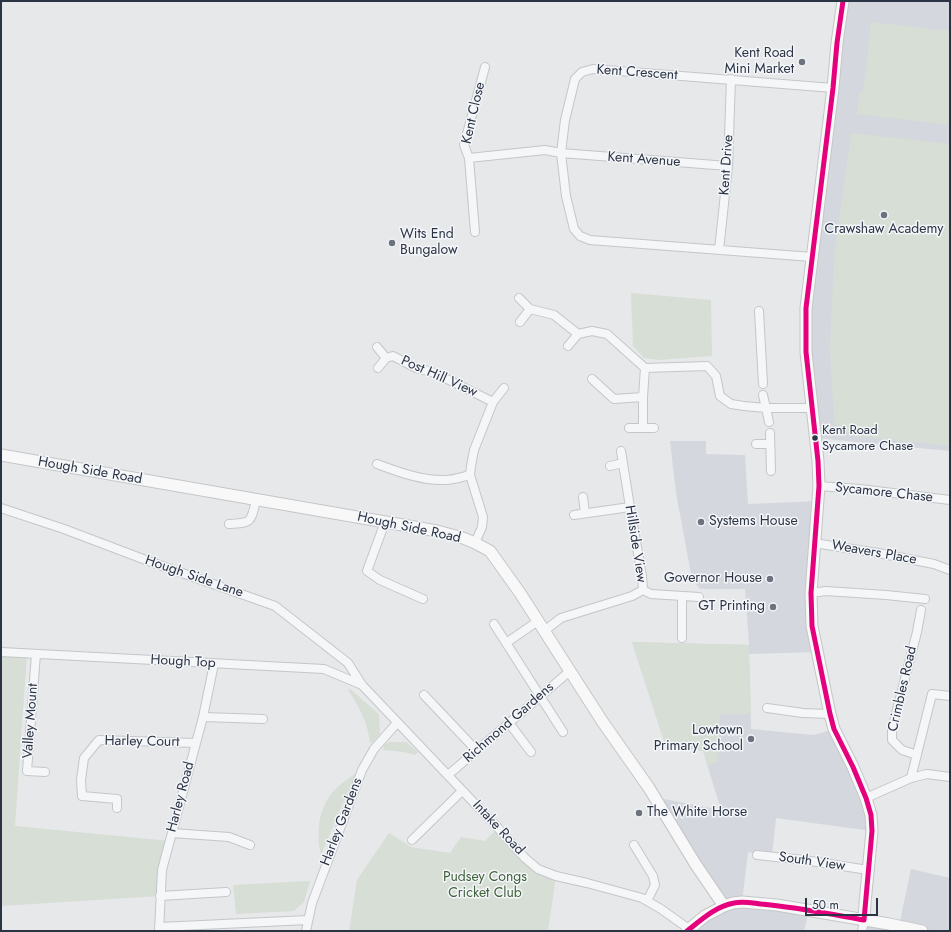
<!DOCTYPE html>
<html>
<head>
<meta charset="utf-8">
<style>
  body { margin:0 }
  #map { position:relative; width:951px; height:932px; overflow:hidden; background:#e6e8ea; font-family:Jost,sans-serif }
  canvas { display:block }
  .frame { position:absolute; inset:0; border:2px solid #2b3445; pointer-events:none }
  .scale { position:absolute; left:805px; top:898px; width:73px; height:18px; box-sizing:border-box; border:2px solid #2b3445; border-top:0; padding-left:5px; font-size:12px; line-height:14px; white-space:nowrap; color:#2b3445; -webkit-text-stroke:3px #f4f6f9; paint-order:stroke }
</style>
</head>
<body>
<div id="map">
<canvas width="951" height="932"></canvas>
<div class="frame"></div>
<div class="scale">50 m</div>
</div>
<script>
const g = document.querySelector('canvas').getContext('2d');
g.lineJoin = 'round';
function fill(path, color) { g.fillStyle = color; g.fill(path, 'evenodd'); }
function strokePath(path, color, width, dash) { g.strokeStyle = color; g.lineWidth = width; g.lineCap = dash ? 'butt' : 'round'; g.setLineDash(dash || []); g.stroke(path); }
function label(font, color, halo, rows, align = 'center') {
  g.font = font + ' Jost,sans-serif'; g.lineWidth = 3; g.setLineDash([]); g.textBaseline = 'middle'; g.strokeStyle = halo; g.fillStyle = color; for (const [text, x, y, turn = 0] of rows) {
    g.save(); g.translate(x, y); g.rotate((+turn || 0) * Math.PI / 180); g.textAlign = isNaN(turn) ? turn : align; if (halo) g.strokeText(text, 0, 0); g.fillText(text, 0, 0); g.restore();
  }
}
const built = new Path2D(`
  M843,1H950V451L816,438L806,352Z
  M670,441H706V454L745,455L748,504L817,501L814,543L817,652L749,654L751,729L814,735L834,729L853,767L872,831L776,818L772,855L748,852L742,902L809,910L804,931H687L724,906L654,797L721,810L703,751L665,744L632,642L749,645L745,589H700L692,579L676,493Z
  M911,869L950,878V931H862L864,920L899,926Z`);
const green = new Path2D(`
  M871,22L950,31V125L857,114L859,92H863Z
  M851,133L950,144V446L845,435L834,422L830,348L834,255Z
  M631,293L711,300L712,356L659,360L644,358L633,346Z
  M632,642L749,645L751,714L720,715L718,762L708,765L703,751L665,744Z
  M1,652L27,653L15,826L170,841L160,896L1,906Z
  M350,689L379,714L380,734L373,742L370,743C368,723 359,706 348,690Z
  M389,742H406L418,752L415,755L404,752L383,750L384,745Z
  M355,774L321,855C316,834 318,809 333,792C339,785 347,779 355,774Z
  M498,828L525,858L556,876L548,931H349L357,880L389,833L411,847L450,853L461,837L485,841Z
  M310,881L304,902L294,911L236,914L233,885Z`);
const street = new Path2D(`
  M469,158L545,150L561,153L728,166
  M475,232L469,158L464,145L485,67
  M719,250L728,166L731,79
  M812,257L590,240L580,236L574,229L566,196L561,153L565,120L575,79L582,72L593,69L833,88
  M519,298L530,309
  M759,311L763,384
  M520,322L530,309L554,315L578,334
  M568,346L578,334L592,331L607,334L645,368L707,366L716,376L720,396L731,404L744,406L766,408H812
  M377,347L386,358
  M378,368L386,358L393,356L416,368L432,372L443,377L493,402L474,450L471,466L470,475L483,517L482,527L475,543
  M592,379L614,399L643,397
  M763,395L769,422
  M493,402L504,388
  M629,428H654
  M643,428V397L645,368
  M770,433L771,471
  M756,444H770
  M377,464C399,472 422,481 445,480C453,480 462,477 470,475
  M610,466L623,463
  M819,486L860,489L950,500
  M583,497L585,513
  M1,508L64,529L151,562L275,606L348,663L362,685L498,828L525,858L538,869L556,876L587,883L642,898L661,909L689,929
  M574,515L630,507
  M385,522L367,571L380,580L423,599
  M229,524C252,523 251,522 256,500
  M814,543L878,553L934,564L950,570
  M643,590L651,594L699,597
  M811,593L826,591L886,595L925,599
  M494,624L563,732
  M544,631L561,618L632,596L643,590L642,576L630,507L621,451
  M682,638V597
  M506,643L538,621
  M1,652L324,669L362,685
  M36,654L27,771L45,772
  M424,695L477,751
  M767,708L803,713L830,714
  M203,717L263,719
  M509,723L531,752
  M917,755L902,750L892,740V729L917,632L921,610
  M448,775L570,671
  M911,778L927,774L950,777
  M866,798L911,778L932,694L950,696
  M117,808V799L82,796L81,780L84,758L99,740L196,743
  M172,833L229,837L250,845
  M412,840L462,791
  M634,845L653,876L655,885L647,901
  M757,855L804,860L868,870
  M160,896L226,892
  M159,927L308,920
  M159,931L162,870L203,717L214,664
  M306,931L312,903L362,770L374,749L397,723
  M862,931L864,920`);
const secondary = new Path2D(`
  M843,1L837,43L833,88L806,308V352L818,461L819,486L811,593L812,626L830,714L834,729L853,767L866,798L871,815L872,831L865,903L864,920
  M1,455L437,531L463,538L475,543L490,551L520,593L602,721L649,788L696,865L724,906
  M687,931L705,916L724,906L733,903L742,902L777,905L889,924L922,931`);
const bus1 = new Path2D(`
  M843,1L837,43L833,88L806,308V352L818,461L819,486L811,593L812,626L830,714L834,729L853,767L866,798L871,815L872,831L864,920
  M687,931C701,920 716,906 734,903C743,901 752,903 761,904C796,907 830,914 864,920`);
const markers = [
  [802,62,4,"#6c737f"],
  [884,215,4,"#6c737f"],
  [392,243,4,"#6c737f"],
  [815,438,3.5,"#2b3445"],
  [701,522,4,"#6c737f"],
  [770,579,4,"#6c737f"],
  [773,607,4,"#6c737f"],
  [751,739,4,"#6c737f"],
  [639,813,4,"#6c737f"]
];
const busNames = [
  ["Kent Road",822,431],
  ["Sycamore Chase",822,447]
];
const poiNames = [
  ["Kent Road",794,54],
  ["Mini Market",794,70],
  ["Crawshaw Academy",884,230,"center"],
  ["Wits End",400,235,"left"],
  ["Bungalow",400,251,"left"],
  ["Systems House",709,522,"left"],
  ["Governor House",762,579],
  ["GT Printing",765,607],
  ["Lowtown",743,731],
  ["Primary School",743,747],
  ["The White Horse",647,813,"left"]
];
const streetNames = [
  ["Kent Crescent",637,73,4],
  ["Kent Close",474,113,-77],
  ["Kent Avenue",644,160,4],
  ["Kent Drive",727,165,-86],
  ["Post Hill View",439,377,24],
  ["Hough Side Road",90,471,10],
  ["Sycamore Chase",884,493,6],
  ["Hough Side Road",409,528,12],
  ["Hillside View",635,544,81],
  ["Weavers Place",874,553,10],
  ["Hough Side Lane",194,577,19],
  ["Hough Top",183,662,3],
  ["Crimbles Road",903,689,-77],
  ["Valley Mount",31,721,-86],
  ["Richmond Gardens",509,723,-41],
  ["Harley Court",142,742,1],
  ["Harley Road",181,797,-75],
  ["Harley Gardens",342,822,-69],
  ["Intake Road",498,828,47],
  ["South View",812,862,8]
];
const parkNames = [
  ["Pudsey Congs",485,878],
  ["Cricket Club",485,894]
];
fill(built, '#d4d7dd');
fill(green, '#d6ded6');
strokePath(street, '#c4c6c8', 10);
strokePath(secondary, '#c4c6c8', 13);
strokePath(street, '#f5f6f7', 8);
strokePath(secondary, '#f8f8f8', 11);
strokePath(bus1, '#e5007d', 5);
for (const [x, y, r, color] of markers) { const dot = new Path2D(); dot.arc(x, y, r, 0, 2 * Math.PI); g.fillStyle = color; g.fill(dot); strokePath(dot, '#f4f6f9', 1.5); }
label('13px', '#2b3445', '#f4f6f9', busNames, 'left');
label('14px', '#2b3445', '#f4f6f9', poiNames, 'right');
label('14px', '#2b3445', '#f4f6f9', streetNames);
label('14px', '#3f6138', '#f4f6f9', parkNames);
</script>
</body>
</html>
